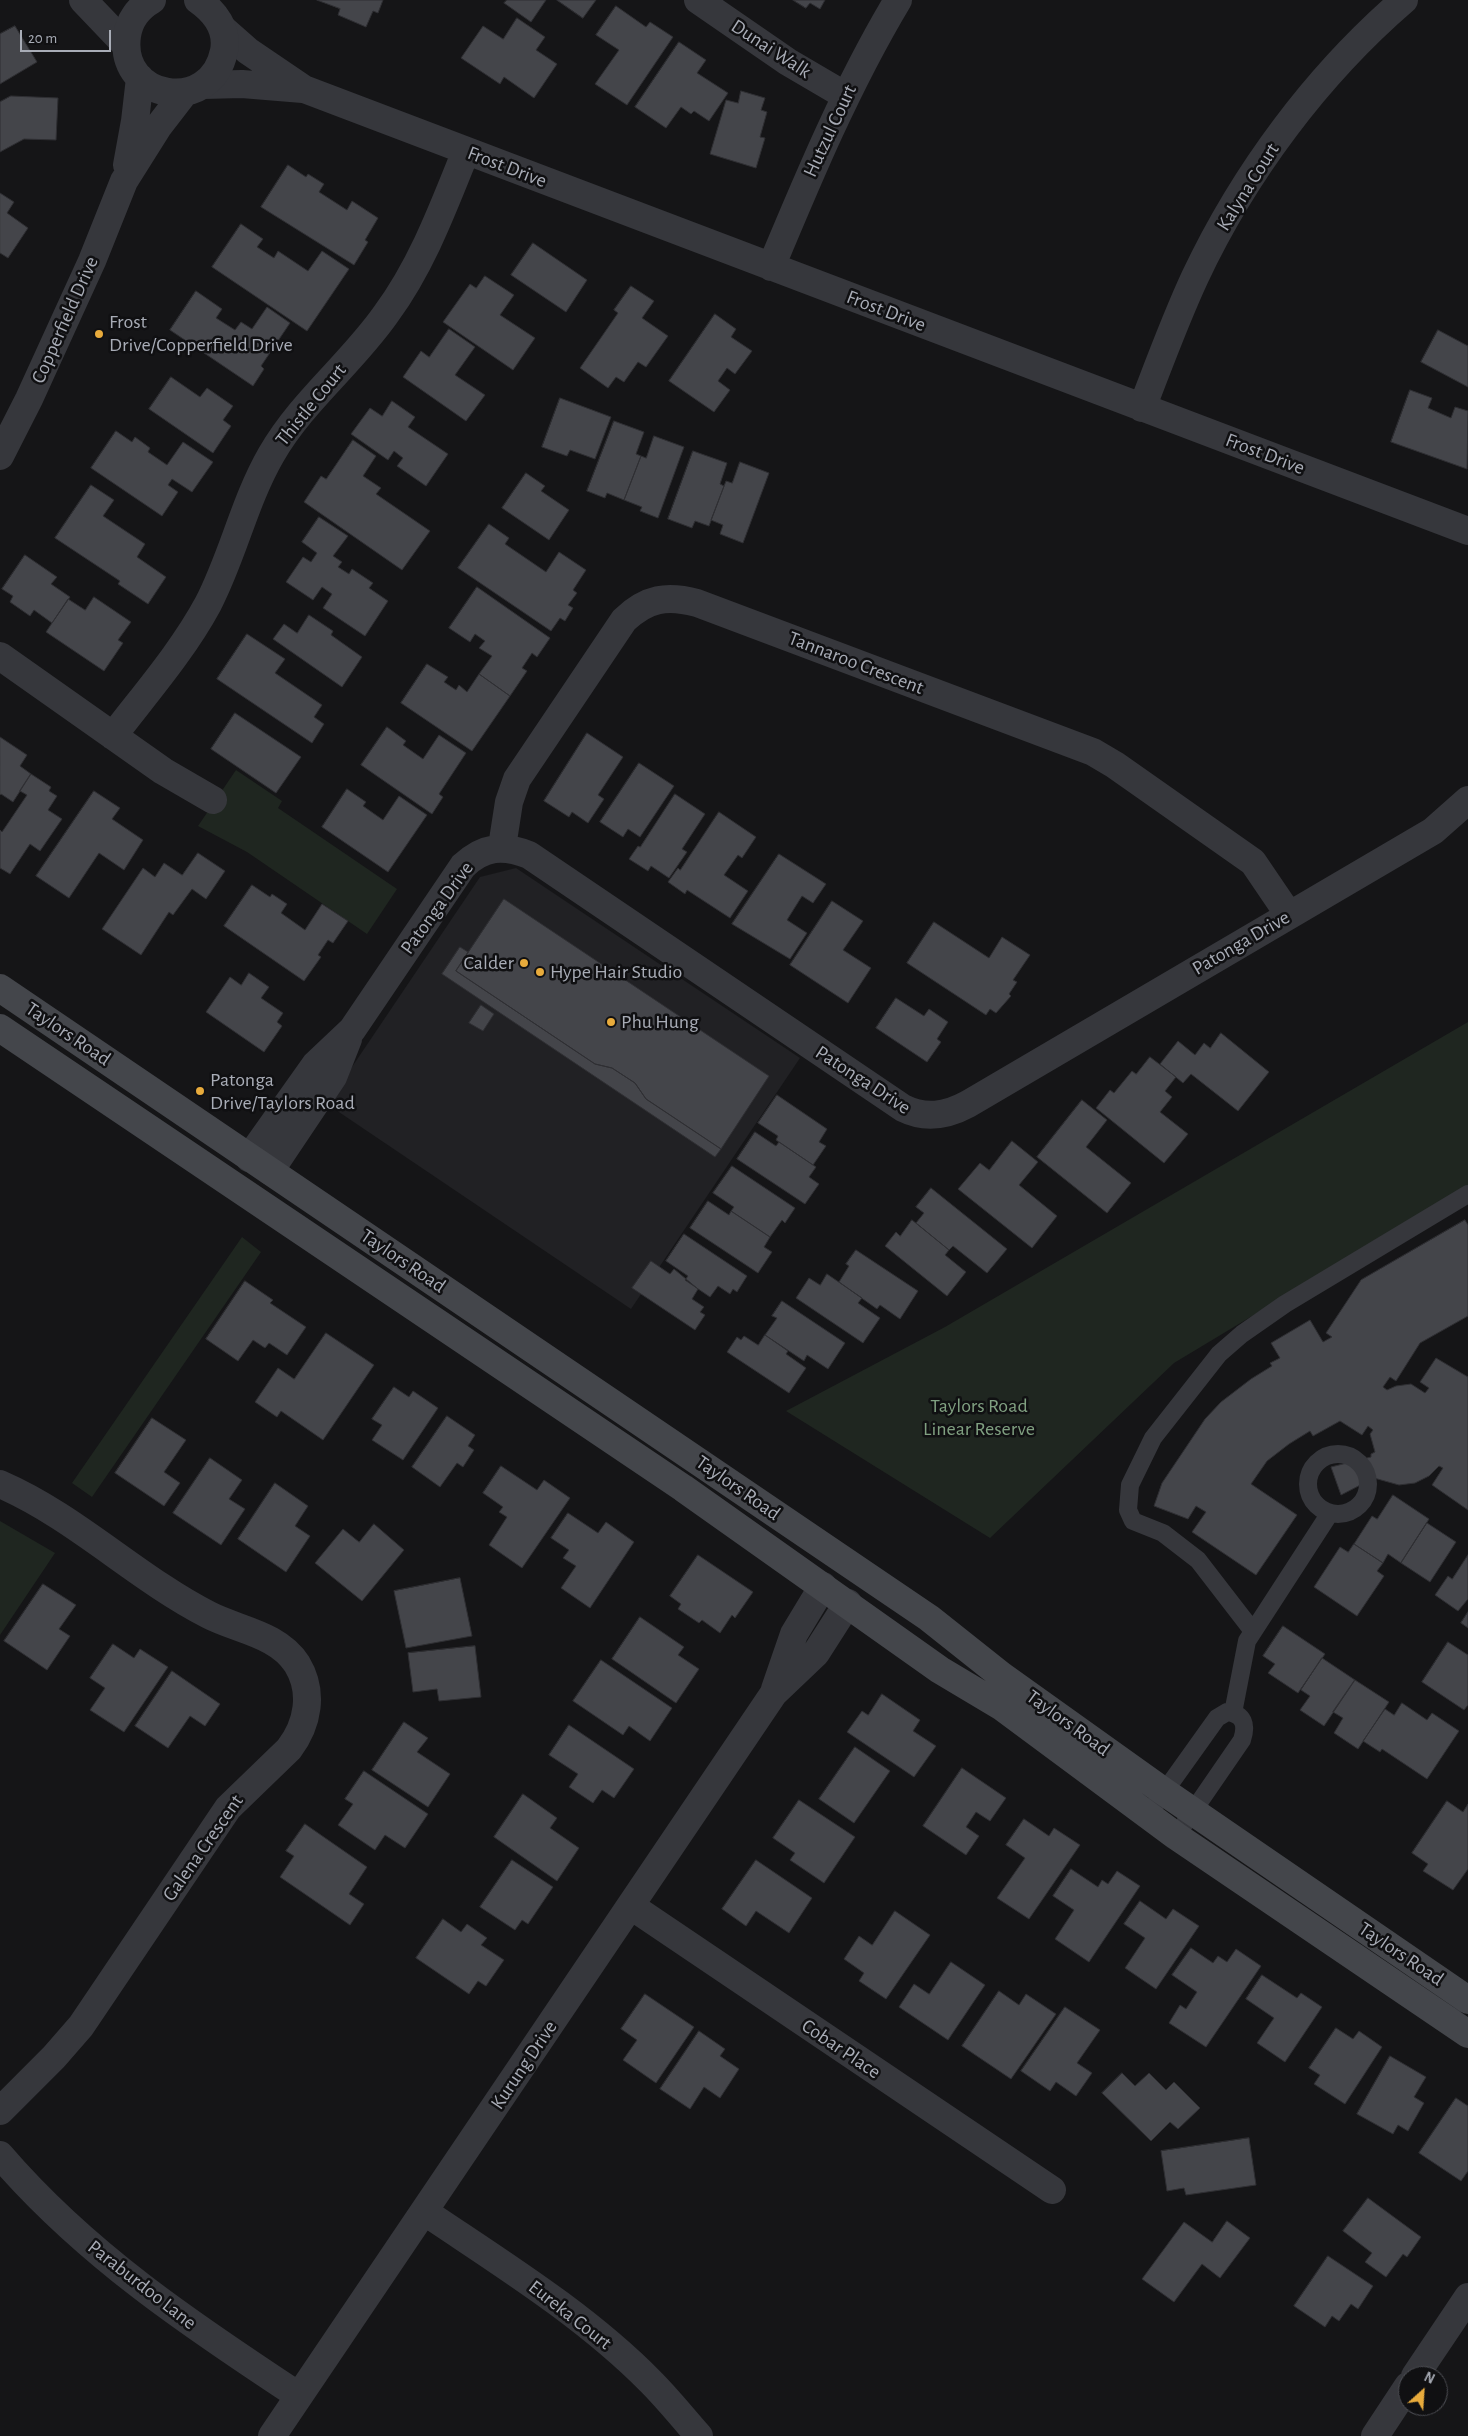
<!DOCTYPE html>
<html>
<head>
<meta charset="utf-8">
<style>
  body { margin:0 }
  #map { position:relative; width:1468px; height:2436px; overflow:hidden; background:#151517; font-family:"Alegreya Sans",sans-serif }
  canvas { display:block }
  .north { position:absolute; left:1398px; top:2366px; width:50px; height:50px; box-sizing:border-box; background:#101012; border:1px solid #4d4e54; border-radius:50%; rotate:26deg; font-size:14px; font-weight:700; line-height:20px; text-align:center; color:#a8acb6 }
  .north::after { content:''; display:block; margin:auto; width:18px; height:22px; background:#e8ab3c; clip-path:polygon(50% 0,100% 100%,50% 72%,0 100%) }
  .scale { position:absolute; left:20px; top:30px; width:91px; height:22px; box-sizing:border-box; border:2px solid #a8acb6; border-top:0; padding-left:6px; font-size:15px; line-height:18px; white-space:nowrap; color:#a8acb6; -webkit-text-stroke:4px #101012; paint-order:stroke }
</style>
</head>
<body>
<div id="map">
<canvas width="1468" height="2436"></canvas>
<div class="north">N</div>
<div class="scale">20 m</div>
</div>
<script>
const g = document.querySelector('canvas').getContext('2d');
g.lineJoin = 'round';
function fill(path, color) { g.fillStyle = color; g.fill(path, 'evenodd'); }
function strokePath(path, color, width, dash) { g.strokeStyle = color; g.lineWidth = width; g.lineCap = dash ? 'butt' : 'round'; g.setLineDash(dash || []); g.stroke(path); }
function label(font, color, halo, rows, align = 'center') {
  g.font = font + ' "Alegreya Sans",sans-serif'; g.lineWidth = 5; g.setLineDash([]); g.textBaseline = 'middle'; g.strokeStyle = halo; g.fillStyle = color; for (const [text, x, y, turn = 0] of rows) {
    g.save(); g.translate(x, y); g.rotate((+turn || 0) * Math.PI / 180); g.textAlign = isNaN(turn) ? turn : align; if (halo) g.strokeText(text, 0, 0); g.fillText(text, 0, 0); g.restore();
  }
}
const built = new Path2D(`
  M516,868L800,1058L631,1309L327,1104L480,877Z`);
const green = new Path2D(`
  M236,770L282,801L278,808L397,889L367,934L247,852L198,826Z
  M1468,1022V1186L1174,1363L990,1538L786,1411L945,1327Z
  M242,1237L261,1252L92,1497L72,1483Z
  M0,1521L55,1553L0,1635Z`);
const building = new Path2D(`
  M317,0H383L378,13L373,11L366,27L338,15L340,9Z
  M507,0H546L531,22L504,3Z
  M557,0H596L583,18Z
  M793,0H825L820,9L810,3L806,8Z
  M616,6L646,27L650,22L673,37L627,105L595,84L619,50L596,35Z
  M517,18L545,37L536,50L557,64L534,98L504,77L500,84L461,58L483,26L503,39Z
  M15,26L37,62L0,84V34Z
  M679,42L706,60L697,73L728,93L709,121L694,111L691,114L681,107L666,128L635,107Z
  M741,91L765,98L761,110L767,112L760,137L765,138L756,168L710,154L726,100L738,103Z
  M11,96L58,98L56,140L24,139L0,152V102Z
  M288,165L306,177L308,174L324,184L319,192L347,210L352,201L378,218L365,240L368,242L354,265L261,207Z
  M0,193L14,202L7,213L28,228L8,258L0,253Z
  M241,224L263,239L257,247L274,258L278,251L308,271L322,251L349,269L307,331L212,267Z
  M533,243L587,280L566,312L511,275Z
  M485,276L514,295L500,315L535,338L513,370L443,322L470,284L476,288Z
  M631,286L654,301L642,318L668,336L646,367L638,362L624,382L616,377L608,388L580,368L618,313L614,310Z
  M196,291L222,309L216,318L235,330L241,322L252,329L267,307L290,323L261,366L264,369L253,386L170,330Z
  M715,314L736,329L731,337L752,351L735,374L727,368L718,381L730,390L714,412L669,381Z
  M449,329L475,347L455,375L485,395L466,421L403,377L421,351L429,357Z
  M1438,330L1468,346V387L1421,362Z
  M171,377L200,397L207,388L233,406L223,420L231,426L213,453L149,409Z
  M1410,390L1432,398L1428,408L1451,418L1455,407L1468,411L1467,469L1391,442Z
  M560,398L611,417L595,459L570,450L567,456L542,447Z
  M392,401L415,417L408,427L448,454L426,486L397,466L403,458L394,451L388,460L351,434L370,408L382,416Z
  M614,421L644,432L636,454L641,456L624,500L607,493L605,498L587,491Z
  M116,431L132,442L135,437L150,448L148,452L167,465L183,442L213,462L192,492L172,479L168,485L178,492L162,516L91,468Z
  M654,436L684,447L658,518L640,511L642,507L624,500L641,456L646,458Z
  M353,440L376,456L363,476L381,488L376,494L430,531L402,570L304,502L321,476L326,479Z
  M693,451L727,463L720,484L724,486L709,526L695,521L692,528L668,519Z
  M740,462L769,473L743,543L720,534L723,525L711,520L726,481L732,483Z
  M526,473L545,486L541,491L569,510L549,540L502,508Z
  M91,485L114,500L103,516L145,544L137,557L166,577L148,604L118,584L120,581L55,538Z
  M319,517L348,536L333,556L342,562L338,567L349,574L352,569L373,583L369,588L388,601L365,636L323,608L332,594L322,587L313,600L286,582L303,557L311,562L317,553L302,542Z
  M489,524L509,538L505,544L546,572L559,552L586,570L573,590L577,593L568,605L573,608L565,621L560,618L551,631L458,568Z
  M25,555L57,577L51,584L70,597L52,623L34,610L30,616L10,602L13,596L2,589Z
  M477,587L550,638L537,657L532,653L522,668L527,671L510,696L479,674L492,656L479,648L485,641L475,634L470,642L449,628Z
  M94,597L131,622L118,640L123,643L104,671L46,632L68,599L85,610Z
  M309,615L333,631L331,635L362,657L342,687L273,639L284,624L297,633Z
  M247,634L285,659L275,673L322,705L314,717L324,724L312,743L217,679Z
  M427,664L448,677L444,682L456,690L459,685L467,692L479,674L510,696L472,751L401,703Z
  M235,713L301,757L276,793L211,749Z
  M387,727L406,741L403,745L423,759L439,735L466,753L439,794L443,797L432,814L361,765Z
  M587,733L623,757L598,795L604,799L588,823L572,812L569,817L544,801Z
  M0,737L27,755L20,766L31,774L13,802L1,794L0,795Z
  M639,763L674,786L640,837L628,829L623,837L600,822Z
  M31,774L51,787L49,791L57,796L48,810L62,819L40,851L30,844L10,874L0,868V830L2,832L27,795L20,791Z
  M347,789L366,802L363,806L383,820L399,796L427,815L388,872L322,827Z
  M94,791L120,808L112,819L143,840L124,870L99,853L69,898L36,876Z
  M675,794L705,814L682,849L687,852L669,878L651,866L648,871L629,859L638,846L640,847Z
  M719,812L756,837L742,858L738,855L724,875L748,891L730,918L687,890L685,894L668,882L678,868L680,870Z
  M198,853L225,871L206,899L192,889L173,915L169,912L141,955L102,929L143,868L155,877L164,863L182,875Z
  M779,854L826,884L813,903L802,896L787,920L807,933L790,959L732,924Z
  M252,885L270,897L272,894L287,904L281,913L305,930L322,904L348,921L333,943L328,940L318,955L321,957L304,981L224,926Z
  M504,899L769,1076L721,1149L646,1099L635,1083L612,1068L595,1064L456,971Z
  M832,901L863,921L843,950L871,968L848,1003L790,965Z
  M934,922L989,958L1002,937L1030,955L1013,980L1017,982L1009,994L1011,996L996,1013L990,1009L986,1015L907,963Z
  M460,947L468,952L456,971L595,1064L612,1068L635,1083L646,1099L721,1149L715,1157L442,974Z
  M249,973L269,987L261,998L283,1013L277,1022L282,1026L264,1052L206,1012L230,977L241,985Z
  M896,998L924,1016L929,1009L948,1022L937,1039L941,1042L927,1062L876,1028Z
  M481,1005L494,1014L483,1031L469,1023Z
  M1221,1033L1269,1072L1238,1111L1191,1074L1183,1083L1160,1064L1178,1041L1195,1055L1204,1043L1210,1048Z
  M1150,1057L1176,1077L1165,1091L1172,1097L1160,1112L1188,1134L1164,1163L1096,1108L1110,1090L1114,1093L1132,1071L1136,1074Z
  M777,1095L827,1129L819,1142L826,1146L813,1165L776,1140L778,1136L758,1123Z
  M1082,1100L1107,1120L1086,1147L1131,1183L1107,1213L1037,1157Z
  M755,1132L776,1146L779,1142L816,1167L809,1177L819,1184L805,1204L737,1159Z
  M1012,1141L1038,1162L1019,1185L1057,1216L1032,1248L958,1189L980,1163L989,1170Z
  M732,1166L795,1208L785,1223L782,1220L770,1237L731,1211L734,1207L713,1193Z
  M931,1188L1007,1249L987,1273L953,1246L949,1250L916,1223L924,1213L916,1207Z
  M708,1201L729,1215L731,1211L770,1237L764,1247L772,1252L758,1273L690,1228Z
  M912,1220L949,1250L945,1255L966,1272L947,1296L885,1246L896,1232L900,1236Z
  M1465,1220L1468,1225V1316L1420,1343L1396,1381L1390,1377L1383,1387L1387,1390L1396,1386L1411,1384L1425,1393L1429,1388L1420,1382L1436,1358L1468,1377V1510L1432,1485L1443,1468L1439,1466L1429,1476L1415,1483L1399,1485L1374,1478L1341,1495L1331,1467L1371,1457V1454L1375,1452L1370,1434L1373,1430L1368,1426L1362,1435L1340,1421L1313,1436L1310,1431L1289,1444L1267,1461L1251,1484L1297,1515L1256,1575L1192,1532L1206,1512L1196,1506L1188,1519L1154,1506L1162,1483L1205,1419L1221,1402L1251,1379L1272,1366L1270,1363L1280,1358L1271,1343L1310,1320L1323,1342L1332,1337L1326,1333L1361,1280Z
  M684,1234L747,1276L737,1292L733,1289L730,1294L718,1286L710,1297L685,1280L688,1276L666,1261Z
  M856,1250L918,1291L900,1319L880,1305L877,1309L839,1282L849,1266L846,1264Z
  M651,1261L670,1274L674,1269L698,1289L692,1299L704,1307L700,1312L705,1315L695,1330L632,1288Z
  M827,1274L862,1298L858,1303L880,1318L863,1343L796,1298L809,1278L820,1285Z
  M245,1281L273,1300L270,1303L306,1327L287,1355L269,1343L265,1348L253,1340L238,1361L206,1339Z
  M782,1301L845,1343L828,1369L807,1355L804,1361L765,1335L777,1318L772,1316Z
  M326,1333L374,1365L323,1440L281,1411L277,1417L255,1402L278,1368L294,1379Z
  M765,1335L788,1351L786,1354L806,1368L789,1393L727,1352L737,1337L741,1340L744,1336L758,1345Z
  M394,1387L409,1397L413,1391L438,1408L403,1460L372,1440L382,1425L372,1419Z
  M447,1416L475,1435L468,1446L474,1450L463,1467L457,1463L440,1487L412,1467Z
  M152,1418L186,1440L164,1472L180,1483L164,1506L115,1473Z
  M210,1458L242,1480L229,1499L245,1509L221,1545L173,1513Z
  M501,1466L537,1490L544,1480L570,1498L522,1568L489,1545L507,1517L499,1512L503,1507L483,1493Z
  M275,1483L308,1506L295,1526L310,1536L286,1572L238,1539Z
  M1393,1495L1429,1519L1401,1563L1388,1554L1383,1563L1354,1544L1372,1516L1377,1519Z
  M568,1513L598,1533L606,1522L634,1542L590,1608L561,1588L576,1566L563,1558L569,1550L551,1538Z
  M1427,1523L1456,1542L1430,1582L1401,1563Z
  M374,1524L404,1550L362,1601L315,1563L343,1529L359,1542Z
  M1354,1544L1383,1563L1377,1571L1384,1576L1357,1616L1314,1587L1340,1547L1348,1552Z
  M698,1555L753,1592L735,1618L732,1615L720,1633L702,1620L699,1623L678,1609L681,1604L670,1596Z
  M1468,1555V1599L1458,1611L1435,1595L1448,1576L1452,1579Z
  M460,1578L472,1636L406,1648L394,1591Z
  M43,1584L76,1605L59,1629L70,1636L47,1670L4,1641Z
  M1468,1612V1628L1461,1623Z
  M640,1617L684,1647L678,1655L699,1669L676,1703L612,1659Z
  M1283,1626L1325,1654L1298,1693L1268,1673L1275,1664L1263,1656Z
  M1448,1642L1468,1655V1705L1464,1710L1422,1682Z
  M113,1644L134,1658L140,1649L168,1667L124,1732L90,1710L105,1688L90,1678Z
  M475,1646L481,1697L439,1701L437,1689L413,1692L408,1653Z
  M1322,1658L1355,1680L1324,1726L1300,1710L1310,1696L1301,1690Z
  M601,1660L672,1708L650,1741L629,1726L623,1735L573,1701Z
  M172,1671L220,1704L205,1726L190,1716L168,1748L135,1726Z
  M1355,1680L1389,1702L1358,1749L1334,1733L1343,1718L1333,1712Z
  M882,1694L920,1720L913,1731L936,1746L914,1777L847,1732L862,1711L868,1715Z
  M1402,1703L1427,1720L1432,1713L1459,1731L1427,1779L1382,1749L1380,1752L1363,1741L1385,1709L1394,1715Z
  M404,1722L428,1738L417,1752L450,1774L428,1807L372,1770Z
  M569,1725L634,1769L614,1798L602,1790L593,1803L569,1787L578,1774L549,1755Z
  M855,1747L890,1771L854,1823L819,1799Z
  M962,1768L1006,1798L990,1821L976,1812L966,1827L979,1836L966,1855L923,1826Z
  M364,1771L428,1814L405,1848L385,1835L375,1850L338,1825L353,1804L345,1799Z
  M523,1794L557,1818L550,1828L579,1848L557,1881L494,1837Z
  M799,1800L855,1837L824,1883L790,1860L795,1853L773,1838Z
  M1447,1801L1463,1812L1468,1804V1869L1453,1890L1423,1871L1428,1864L1412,1853Z
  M1024,1819L1049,1836L1054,1828L1080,1845L1029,1919L997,1898L1025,1858L1006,1845Z
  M305,1824L367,1867L349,1894L364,1904L350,1925L280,1877L294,1856L286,1851Z
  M512,1860L553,1887L528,1924L522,1920L515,1930L480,1907Z
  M756,1860L812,1898L789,1933L756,1911L746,1926L722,1909Z
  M1071,1869L1098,1887L1102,1880L1108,1884L1117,1871L1140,1886L1089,1962L1055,1939L1074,1910L1053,1896Z
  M1140,1901L1166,1919L1173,1909L1199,1926L1156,1989L1125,1968L1145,1938L1124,1924Z
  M895,1911L930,1935L886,1999L859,1981L864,1973L844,1959L859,1936L872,1945Z
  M443,1919L461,1932L467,1924L487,1938L481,1945L504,1960L486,1986L478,1981L469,1994L416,1958Z
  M1191,1948L1213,1963L1218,1956L1227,1962L1236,1949L1261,1966L1206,2047L1169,2023L1180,2005L1186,2009L1197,1992L1172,1975Z
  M951,1962L985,1985L948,2040L899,2007L914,1984L929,1994Z
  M1262,1975L1297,1998L1301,1993L1322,2007L1285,2062L1257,2043L1274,2018L1246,1999Z
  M999,1991L1019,2005L1026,1994L1056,2014L1011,2079L962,2046Z
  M645,1994L694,2027L656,2083L623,2060L637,2040L621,2029Z
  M1065,2007L1100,2030L1077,2063L1092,2073L1076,2096L1056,2082L1050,2091L1021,2071Z
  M1336,2028L1353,2039L1359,2031L1382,2047L1345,2104L1314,2084L1320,2075L1309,2068Z
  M699,2031L725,2049L720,2056L739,2069L720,2098L704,2087L690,2109L660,2089Z
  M1390,2056L1426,2077L1414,2097L1424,2103L1408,2131L1398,2125L1393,2134L1357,2114Z
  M1122,2073L1135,2086L1149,2073L1166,2090L1174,2082L1200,2108L1178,2129L1170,2122L1151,2141L1102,2093Z
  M1456,2098L1468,2106V2171L1461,2181L1419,2153Z
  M1249,2138L1256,2185L1186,2195L1184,2188L1167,2191L1161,2151Z
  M1368,2198L1421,2237L1407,2257L1403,2254L1386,2277L1365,2262L1372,2253L1343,2231Z
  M1227,2221L1250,2238L1220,2278L1202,2264L1174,2302L1142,2279L1184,2222L1212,2242Z
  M1328,2256L1373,2286L1358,2309L1351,2304L1339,2321L1332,2316L1325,2327L1294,2306Z`);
const service = new Path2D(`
  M1308 1484a30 30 0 1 1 60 0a30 30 0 1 1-60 0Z
  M1252,1630L1198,1560L1163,1533L1133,1521L1128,1510L1130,1485L1153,1438L1219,1354L1242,1334L1285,1304L1468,1194
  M1233,1713L1247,1641L1330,1513
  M1147,1816L1217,1718L1227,1712C1244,1714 1247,1725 1242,1740L1176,1836`);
const minor = new Path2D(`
  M83,0L125,44
  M698,0L788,62L846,96
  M223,29L248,51L304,89L1468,531
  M203,85L242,84L303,89
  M771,267C809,176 847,85 898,0
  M1142,408C1159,364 1175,320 1195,277C1244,173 1317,75 1404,0
  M0,656L163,771L213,800
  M113,736C145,694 182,652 208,604C233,556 244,502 271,455C302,401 351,364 386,314C422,265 443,208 466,151
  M502,847L509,802L517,779L624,620C647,598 667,595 697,603L1093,752L1115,765L1253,862L1289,915
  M249,1158L315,1065L352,1030L463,866C484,846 503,845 529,855L903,1108C925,1119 946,1116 968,1104L1433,831L1468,800
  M270,1171L333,1077L348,1039
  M0,1484C76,1517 135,1577 209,1615C238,1630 278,1634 297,1664C314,1692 308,1724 289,1749L228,1808L81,2026L54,2057L0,2111
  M775,1689L794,1634L823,1586
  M631,1906L1052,2190
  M0,2155C85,2254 191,2325 299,2396
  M425,2212C502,2264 585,2315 651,2382C668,2399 683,2418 699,2436
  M1415,2376L1468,2297
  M272,2436L774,1693L816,1653L848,1603
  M1375,2436L1408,2386`);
const tertiary = new Path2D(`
  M152,0C138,8 129,21 127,36C118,100 211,116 224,51C228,29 215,12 198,0
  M127,165L135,121L140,78
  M0,456L29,399L92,261L124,181L158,127L185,92`);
const secondary = new Path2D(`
  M0,988L929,1618L1002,1676L1163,1791L1468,2000
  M0,1028L683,1488L940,1670L1002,1707L1176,1836L1468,2034`);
const markers = [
  [99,334,5,"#e8ab3c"],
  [524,963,5,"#e8ab3c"],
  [540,972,5,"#e8ab3c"],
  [611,1022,5,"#e8ab3c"],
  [200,1091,5,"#e8ab3c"]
];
const streetNames = [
  ["Dunai Walk",771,49,33],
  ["Hutzul Court",830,131,-65],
  ["Frost Drive",507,167,21],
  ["Kalyna Court",1248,187,-58],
  ["Frost Drive",886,311,21],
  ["Copperfield Drive",65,320,-66],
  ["Thistle Court",311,405,-51],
  ["Frost Drive",1265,454,21],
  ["Tannaroo Crescent",856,663,21],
  ["Patonga Drive",437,908,-54],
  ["Patonga Drive",1241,943,-30],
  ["Taylors Road",68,1034,34],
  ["Patonga Drive",863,1080,33],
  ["Taylors Road",403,1261,34],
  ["Taylors Road",738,1488,35],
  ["Taylors Road",1068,1723,36],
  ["Galena Crescent",203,1848,-55],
  ["Taylors Road",1401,1954,34],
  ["Cobar Place",841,2049,34],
  ["Kurung Drive",524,2065,-56],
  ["Paraburdoo Lane",142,2285,38],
  ["Eureka Court",570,2315,38]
];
const poiNames = [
  ["Frost",109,322],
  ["Drive/Copperfield Drive",109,345],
  ["Calder",514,963,"right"],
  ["Hype Hair Studio",550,972],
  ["Phu Hung",621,1022],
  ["Patonga",210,1080],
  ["Drive/Taylors Road",210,1103]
];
const parkNames = [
  ["Taylors Road",979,1406],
  ["Linear Reserve",979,1429]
];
fill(built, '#212124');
fill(green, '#1f2620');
fill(building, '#44454a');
strokePath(building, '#2f2f33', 1);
strokePath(service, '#36373c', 18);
strokePath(minor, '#36373c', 28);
strokePath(tertiary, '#36373c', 28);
strokePath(secondary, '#44464b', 28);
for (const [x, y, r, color] of markers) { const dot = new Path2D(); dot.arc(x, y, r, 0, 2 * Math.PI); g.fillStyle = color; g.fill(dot); strokePath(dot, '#101012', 2); }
label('20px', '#a8acb6', '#101012', streetNames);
label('20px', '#a8acb6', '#101012', poiNames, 'left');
label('20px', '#80a081', '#101012', parkNames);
</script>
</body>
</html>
